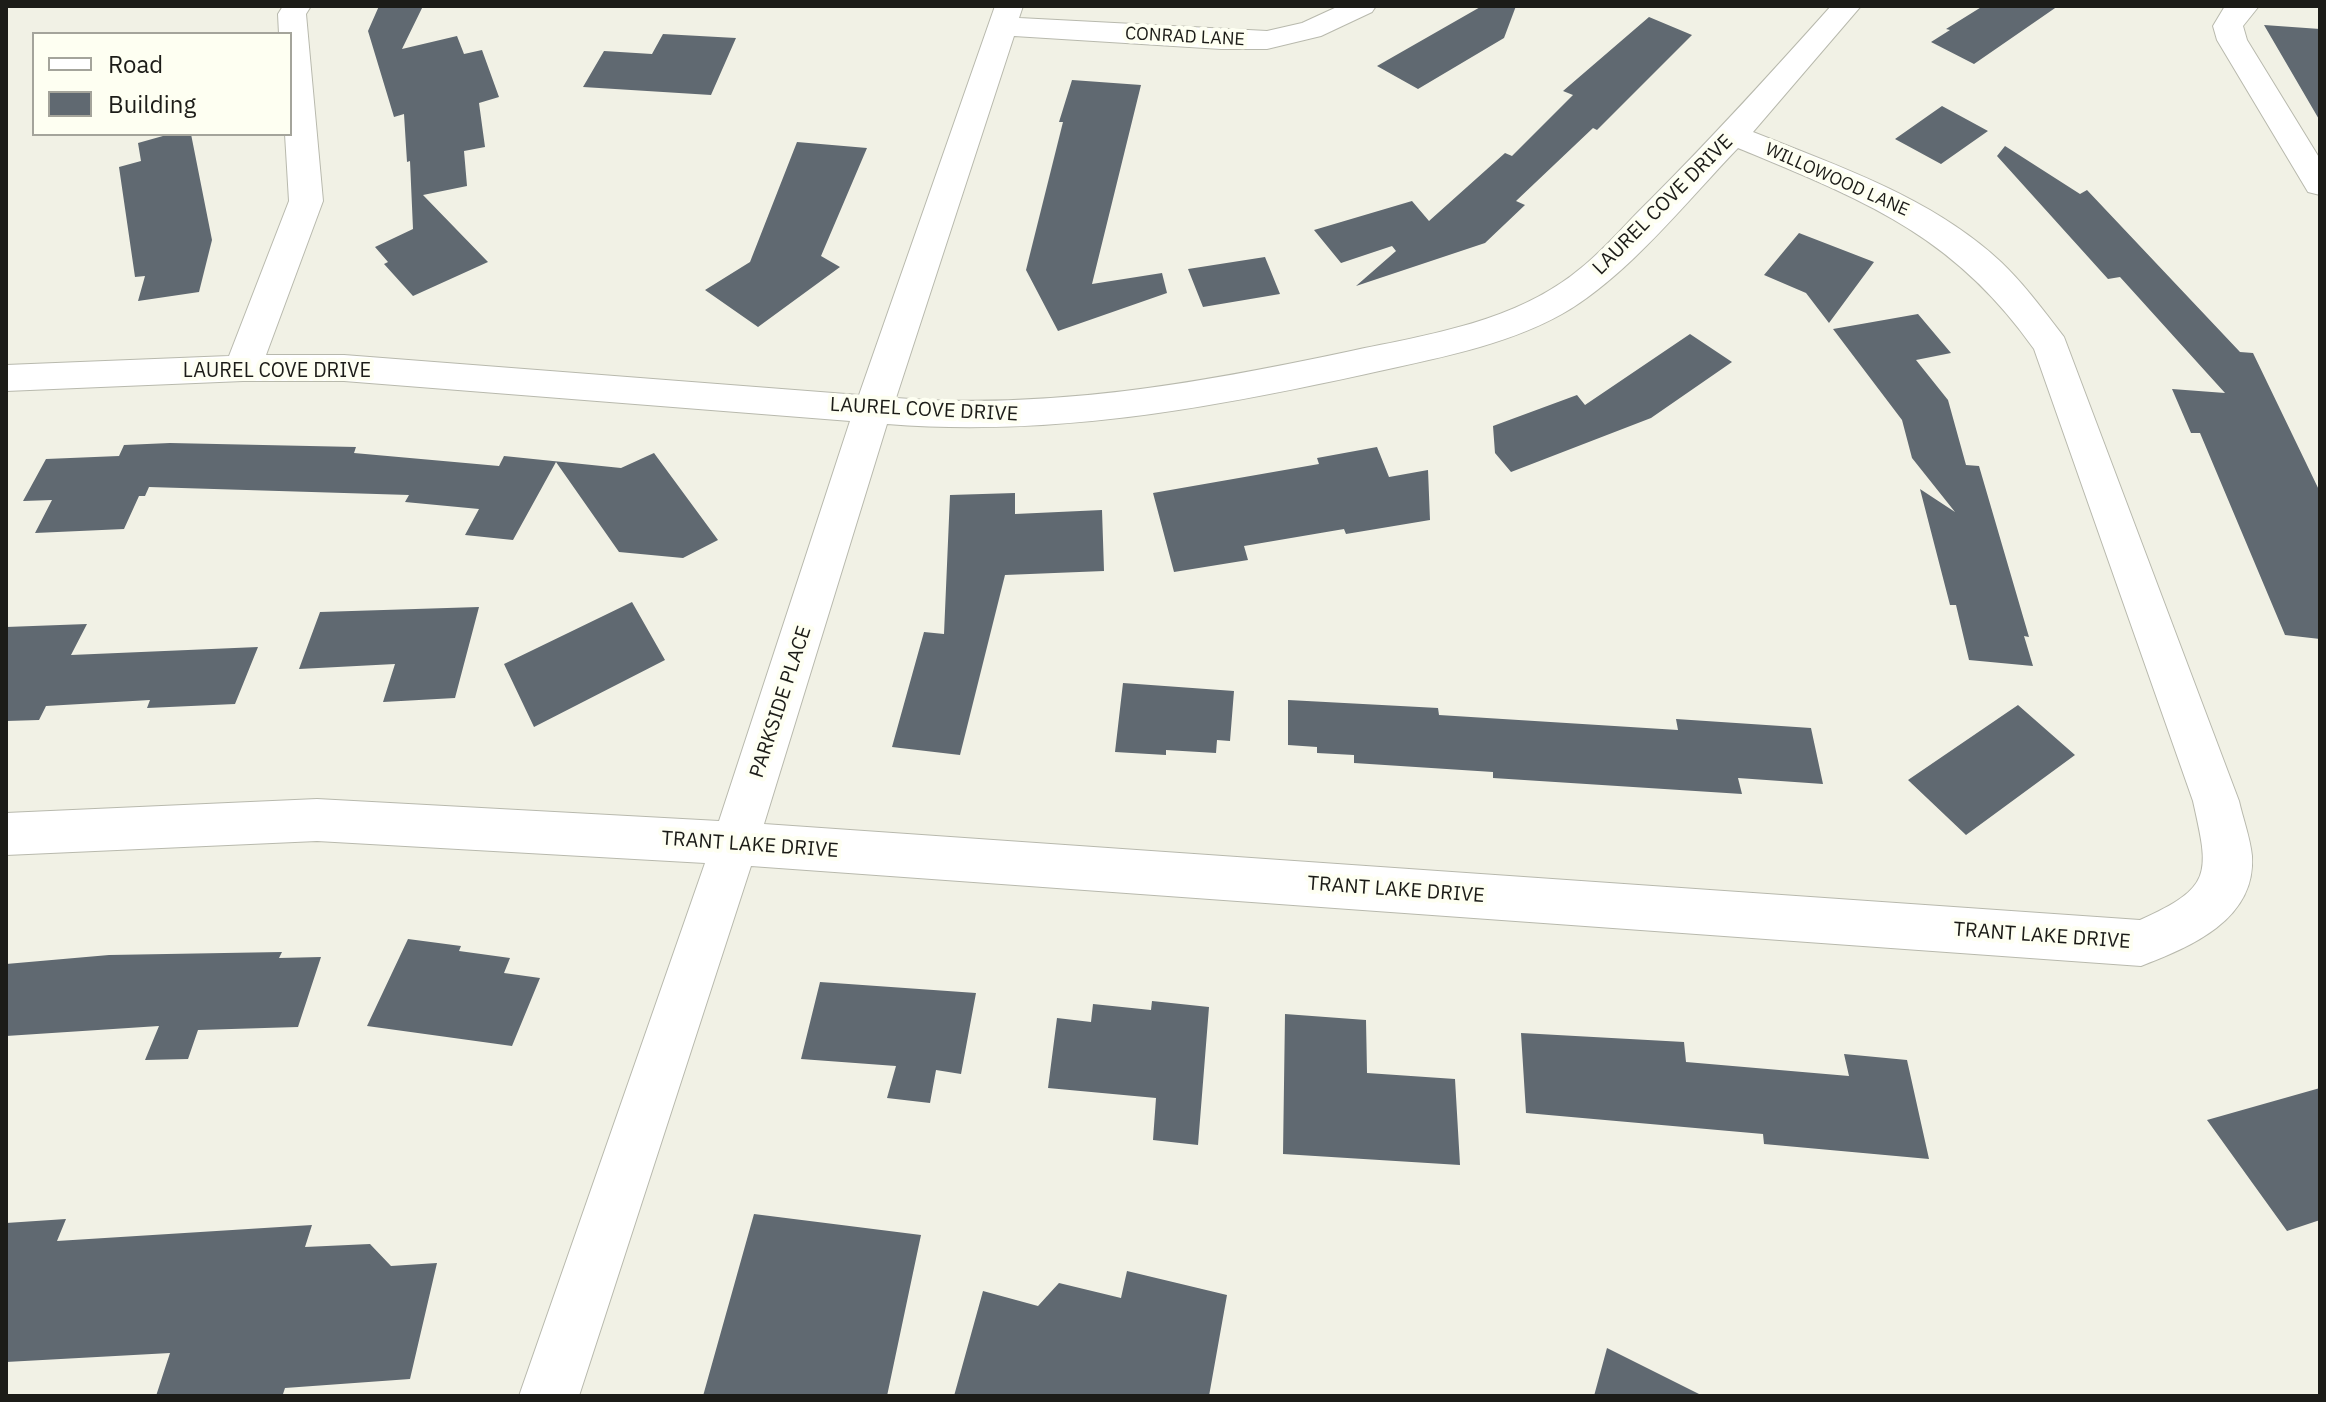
<!DOCTYPE html>
<html>
<head>
<meta charset="utf-8">
<style>
  body { margin:0 }
  #map { position:relative; width:2326px; height:1402px; overflow:hidden; background:#f1f1e5; font-family:"IBM Plex Sans",sans-serif }
  canvas { display:block }
  .frame { position:absolute; inset:0; border:8px solid #1c1c18; pointer-events:none }
  .legend { position:absolute; left:32px; top:32px; width:260px; height:104px; box-sizing:border-box; background:#fefff2; border:2px solid #a4a49b; margin:0; padding:10px 14px; list-style:none; font-size:24px; color:#1c1c18 }
  .legend li { display:flex; align-items:center; gap:16px; height:40px }
  .legend b { width:40px; border:2px solid #a4a49b }
</style>
</head>
<body>
<div id="map">
<canvas width="2326" height="1402"></canvas>
<div class="frame"></div>
<ul class="legend">
<li><b style="height:10px;background:#fff"></b>Road</li>
<li><b style="height:22px;background:#606971"></b>Building</li>
</ul>
</div>
<script>
const g = document.querySelector('canvas').getContext('2d');
g.lineJoin = 'round';
function fill(path, color) { g.fillStyle = color; g.fill(path, 'evenodd'); }
function strokePath(path, color, width, dash) { g.strokeStyle = color; g.lineWidth = width; g.lineCap = dash ? 'butt' : 'round'; g.setLineDash(dash || []); g.stroke(path); }
function label(font, color, halo, rows, align = 'center') {
  g.font = font + ' "IBM Plex Sans",sans-serif'; g.lineWidth = 8; g.setLineDash([]); g.textBaseline = 'middle'; g.strokeStyle = halo; g.fillStyle = color; for (const [text, x, y, turn = 0] of rows) {
    g.save(); g.translate(x, y); g.rotate((+turn || 0) * Math.PI / 180); g.textAlign = isNaN(turn) ? turn : align; if (halo) g.strokeText(text, 0, 0); g.fillText(text, 0, 0); g.restore();
  }
}
const building = new Path2D(`
  M379,6H423L402,49L457,36L464,54L482,50L499,97L479,103L485,147L464,151L467,186L423,195L488,262L413,296L384,264L388,262L375,247L413,229L410,161L407,162L404,114L394,117L368,31Z
  M1482,6H1516L1504,38L1418,89L1377,66Z
  M1983,6H2058L1974,64L1931,42L1950,30L1946,29Z
  M1649,17L1692,35L1597,130L1593,128L1516,201L1525,205L1485,243L1356,286L1396,251L1392,246L1341,263L1314,230L1412,201L1429,221L1505,153L1512,156L1573,95L1563,91Z
  M2264,25L2320,29V121Z
  M663,34L736,38L711,95L583,87L604,51L652,54Z
  M1072,80L1141,85L1092,284L1162,273L1167,293L1058,331L1026,270L1063,122H1059Z
  M1942,106L1988,131L1941,164L1895,139Z
  M170,134H191L212,240L199,292L138,301L145,276L135,277L119,167L141,161L138,143Z
  M797,142L867,148L821,256L840,267L758,327L705,290L750,262Z
  M2005,146L2080,194L2087,190L2240,352L2253,353L2320,492V639L2285,635L2200,433H2191L2172,389L2225,393L2120,277L2108,279L1997,156Z
  M1799,233L1874,262L1829,323L1806,293L1764,275Z
  M1265,257L1280,294L1203,307L1188,269Z
  M1918,314L1951,353L1916,360L1948,400L1966,465L1979,466L2029,637L2024,636L2033,666L1969,660L1956,605H1950L1920,489L1955,512L1912,458L1902,420L1833,329Z
  M1690,334L1732,362L1651,418L1511,472L1495,453L1493,426L1577,395L1585,405Z
  M170,443L356,447L354,453L499,466L504,456L621,468L654,453L718,540L683,558L619,552L556,462L513,540L465,535L479,509L405,502L409,495L149,487L145,496H139L124,529L35,533L52,500L23,501L46,459L119,456L124,445Z
  M1377,447L1389,477L1428,470L1430,520L1346,534L1344,529L1244,546L1248,560L1174,572L1153,493L1319,464L1317,458Z
  M1015,493V514L1102,510L1104,571L1005,575L960,755L892,747L924,632L944,634L950,495Z
  M632,602L665,660L534,727L504,664Z
  M479,607L455,698L383,702L395,664L299,669L320,612Z
  M87,624L71,655L258,647L235,704L147,708L150,700L46,706L39,720L6,721V627Z
  M1123,683L1234,691L1230,741L1217,740L1216,753L1166,750V755L1115,752Z
  M1288,700L1438,708L1439,715L1678,730L1676,719L1811,728L1823,784L1738,778L1742,794L1493,778V772L1354,763V755L1317,753V747L1288,745Z
  M2018,705L2075,755L1966,835L1908,780Z
  M408,939L461,946L459,951L510,958L504,973L540,978L512,1046L367,1026Z
  M282,952L279,958L321,957L298,1027L198,1030L188,1059L145,1060L159,1026L6,1036V964L109,955Z
  M820,982L976,993L961,1074L936,1070L930,1103L887,1098L896,1066L801,1059Z
  M1152,1001L1209,1007L1198,1145L1153,1140L1156,1098L1048,1088L1057,1018L1091,1022L1093,1004L1151,1010Z
  M1285,1014L1366,1020L1367,1073L1455,1079L1460,1165L1283,1154Z
  M1521,1033L1684,1042L1686,1062L1849,1076L1844,1054L1907,1060L1929,1159L1764,1144L1763,1134L1526,1113Z
  M2320,1088V1220L2287,1231L2207,1120Z
  M754,1214L921,1235L887,1396H703Z
  M66,1219L57,1241L312,1225L305,1247L370,1244L391,1266L437,1263L410,1379L285,1388L283,1394L156,1396L170,1353L6,1362V1223Z
  M1127,1271L1227,1295L1209,1396H954L983,1291L1038,1306L1059,1283L1121,1298Z
  M1607,1348L1703,1396H1594Z`);
const minor = new Path2D(`
  M283,6H311L306,14L323,201L266,355H344L859,395L995,6H1023L1019,18L1267,31L1302,23L1339,6H1376L1372,12L1321,36L1267,49H1221L1014,36L896,398C1049,410 1201,383 1351,351C1430,334 1517,322 1581,268C1606,248 1627,222 1650,200C1713,137 1772,72 1831,6H1861L1753,132C1838,166 1933,198 2001,262C2025,285 2044,311 2064,337L2239,801C2243,819 2250,837 2252,856C2256,920 2190,947 2141,966L751,866L579,1396H519L705,863L317,841L6,855V813L317,799L719,821L850,421L344,381H243L6,391V365L229,356L289,201L285,134H290V34H279L278,14ZM1738,148C1863,200 1953,234 2034,349L2193,801C2209,873 2214,887 2140,920L764,824L887,424C1052,437 1206,409 1366,374C1432,359 1503,347 1562,314C1627,277 1686,202 1738,148Z
  M2225,6H2259L2243,26L2247,40L2320,159V195L2308,192L2217,40L2213,26Z`);
const farStreetnames = [
  ["CONRAD LANE",1185,37,3],
  ["WILLOWOOD LANE",1837,180,24]
];
const streetNames = [
  ["LAUREL COVE DRIVE",1663,205,-45],
  ["LAUREL COVE DRIVE",277,371],
  ["LAUREL COVE DRIVE",924,410,3],
  ["PARKSIDE PLACE",781,702,-72],
  ["TRANT LAKE DRIVE",750,845,4],
  ["TRANT LAKE DRIVE",1396,890,4],
  ["TRANT LAKE DRIVE",2042,936,4]
];
fill(building, '#606971');
strokePath(minor, '#b8b9ad', 2);
fill(minor, '#fff');
label('18px', '#1c1c18', '#fefff2', farStreetnames);
label('20px', '#1c1c18', '#fefff2', streetNames);
</script>
</body>
</html>
